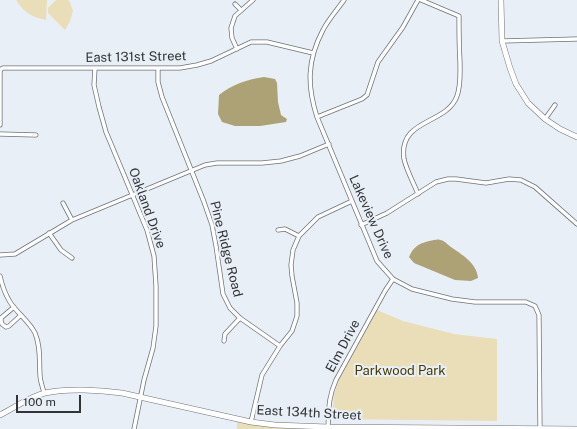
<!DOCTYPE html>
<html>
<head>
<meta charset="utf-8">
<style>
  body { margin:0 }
  #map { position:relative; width:577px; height:429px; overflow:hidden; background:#e9eff6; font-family:"Public Sans",sans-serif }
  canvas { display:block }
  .scale { position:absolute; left:16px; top:395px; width:65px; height:18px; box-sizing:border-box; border:2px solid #323437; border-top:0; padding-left:5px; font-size:12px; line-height:14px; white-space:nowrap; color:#323437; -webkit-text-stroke:3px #e9eff6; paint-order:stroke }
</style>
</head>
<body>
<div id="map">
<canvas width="577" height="429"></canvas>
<div class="scale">100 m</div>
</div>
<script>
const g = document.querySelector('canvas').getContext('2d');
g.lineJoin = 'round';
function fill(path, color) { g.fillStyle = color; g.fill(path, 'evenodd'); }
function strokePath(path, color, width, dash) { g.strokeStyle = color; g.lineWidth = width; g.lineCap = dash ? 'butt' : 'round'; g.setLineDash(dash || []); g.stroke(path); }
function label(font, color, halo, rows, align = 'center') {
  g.font = font + ' "Public Sans",sans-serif'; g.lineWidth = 4; g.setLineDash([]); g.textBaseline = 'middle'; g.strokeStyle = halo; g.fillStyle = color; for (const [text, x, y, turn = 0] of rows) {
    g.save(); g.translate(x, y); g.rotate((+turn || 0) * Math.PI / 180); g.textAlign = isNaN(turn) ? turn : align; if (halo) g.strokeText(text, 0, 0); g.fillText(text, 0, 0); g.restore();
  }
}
const green = new Path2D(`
  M16,0H47L46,20C32,17 24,13 16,0Z
  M56,0H68L70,2L73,11L70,21L65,30L48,13V8Z
  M377,310L403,321L454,334L497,339V421L332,419L334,395L338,382Z
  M237,419L275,425L558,429H237Z`);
const water = new Path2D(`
  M264,77L275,79L277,83L278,102L281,115L287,119L286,122L260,126H235L222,122L218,114L219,95C231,85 248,79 264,77Z
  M434,240C436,240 438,239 440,240C444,240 448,245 451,247C462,255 477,263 478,278L471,281L455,280L414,263L409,257C415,244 421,243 434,240Z`);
const street = new Path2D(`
  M344,0C337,10 328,20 323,30C307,60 307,86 317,117L377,261L393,279L412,289L452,299L475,302H526L535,306L539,315L540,429
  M235,4L241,10
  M502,41L577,39
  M237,49L232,38L231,28L235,16L253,0
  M95,68L94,85L99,107L106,132L147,230L154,256L156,286V326L153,348L144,380L134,429
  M158,69V82L162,97L204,202L212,225L216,246L223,294L230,308L240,318L280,346
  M317,117L362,99L367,95L378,62L403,27L418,0
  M545,119L555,105
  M0,125V72L1,69L3,68H180L197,65L211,61L251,42H267L313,53
  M0,134L36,135
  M418,194C414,184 406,169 404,159C398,118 447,125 457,96C461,85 460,73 460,62C459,47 459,32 459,16L421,0
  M63,203L72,220
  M361,225L387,213L436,182L448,179H456L486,183L509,179L521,180L535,187L577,224
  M278,230L285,229L299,236
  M49,233L61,250L72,258
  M0,255L15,254L72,220L205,165L217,163H262L281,161L300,156L329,144
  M0,276C2,285 5,294 10,302C17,313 29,321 35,333C41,347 39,361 40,375C40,381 43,388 44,393
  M14,307L1,318V321L2,324L6,327L9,326L21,315
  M224,341L225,334L240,318
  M251,422L262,375L280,346L292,331L297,316V303L292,276L291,265L293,250L299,236L318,217L352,201
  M328,427C329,409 328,398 336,380L385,291L393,279`);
const secondary = new Path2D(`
  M501,0L502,41L510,68L516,84L528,103L545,119L560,129L577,137
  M0,415C14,408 29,397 45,393C67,388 100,390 122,393L251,422L275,425L328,427L577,429`);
const streetNames = [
  ["East 131st Street",136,57,-1],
  ["Oakland Drive",147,208,70],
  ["Lakeview Drive",371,217,66],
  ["Pine Ridge Road",226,249,76],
  ["Elm Drive",343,346,-62],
  ["East 134th Street",309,413,3]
];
const parkNames = [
  ["Parkwood Park",400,371]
];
fill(green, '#e9deb7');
fill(water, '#ada176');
strokePath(street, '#6e7379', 5);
strokePath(secondary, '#6e7379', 6);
strokePath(street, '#fff', 3.5);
strokePath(secondary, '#fff', 5);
label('13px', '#323437', '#e9eff6', streetNames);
label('13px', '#473900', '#e9eff6', parkNames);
</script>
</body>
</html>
